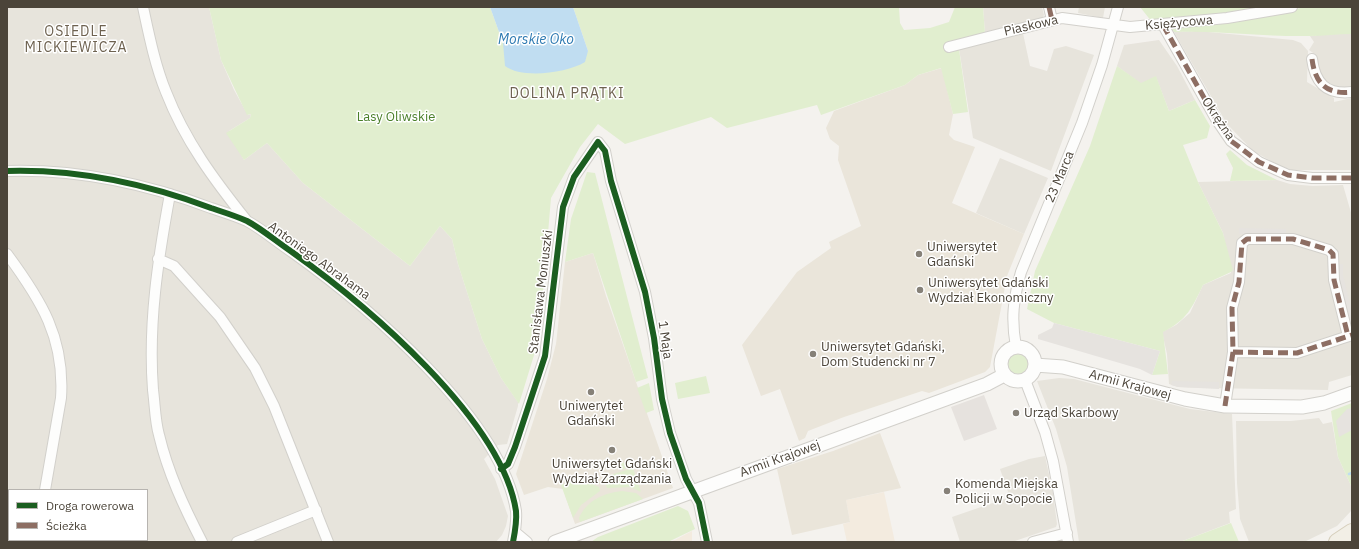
<!DOCTYPE html>
<html>
<head>
<meta charset="utf-8">
<style>
  body { margin:0 }
  #map { position:relative; width:1359px; height:549px; overflow:hidden; background:#f4f2ee; font-family:"IBM Plex Sans",sans-serif }
  canvas { display:block }
  .frame { position:absolute; inset:0; border:8px solid #4b4439; pointer-events:none }
  .legend { position:absolute; left:8px; top:489px; width:140px; height:52px; box-sizing:border-box; background:#fff; border:1px solid #b7b4b0; margin:0; padding:5px 7px; list-style:none; font-size:12px; color:#4b4439 }
  .legend li { display:flex; align-items:center; gap:8px; height:20px }
  .legend b { width:20px; border:1px solid #b7b4b0 }
</style>
</head>
<body>
<div id="map">
<canvas width="1359" height="549"></canvas>
<div class="frame"></div>
<ul class="legend">
<li><b style="height:5px;background:#1b5e20"></b>Droga rowerowa</li>
<li><b style="height:5px;background:#8d6e63"></b>Ścieżka</li>
</ul>
</div>
<script>
const g = document.querySelector('canvas').getContext('2d');
g.lineJoin = 'round';
function fill(path, color) { g.fillStyle = color; g.fill(path, 'evenodd'); }
function strokePath(path, color, width, dash) { g.strokeStyle = color; g.lineWidth = width; g.lineCap = dash ? 'butt' : 'round'; g.setLineDash(dash || []); g.stroke(path); }
function label(font, color, halo, rows, align = 'center') {
  g.font = font + ' "IBM Plex Sans",sans-serif'; g.lineWidth = 3; g.setLineDash([]); g.textBaseline = 'middle'; g.strokeStyle = halo; g.fillStyle = color; for (const [text, x, y, turn = 0] of rows) {
    g.save(); g.translate(x, y); g.rotate((+turn || 0) * Math.PI / 180); g.textAlign = isNaN(turn) ? turn : align; if (halo) g.strokeText(text, 0, 0); g.fillText(text, 0, 0); g.restore();
  }
}
const residential = new Path2D(`
  M7,7H209L221,60L234,90L248,115L251,114L250,118L229,131L244,160L267,143L303,183L410,266L440,226L452,239L458,264L482,339L501,378L518,402V406L507,444L498,445L484,459L495,479L508,516L506,526L502,535L496,542H7ZM9,490H147V540H9Z
  M983,7H1042L1044,15L1042,18L1021,24L1030,66L1047,71L1054,49L1066,46L1094,55L1051,171L973,138L958,42L985,33Z
  M1079,7H1105L1103,18L1078,13Z
  M1198,31L1293,40L1301,43L1308,51L1307,82L1334,98V102L1352,98V170H1292L1280,166L1253,151L1227,124L1174,32Z
  M1335,33L1352,34V87L1337,88L1321,77L1315,60L1316,55L1309,50L1314,42L1310,36Z
  M1159,40L1177,66L1195,100L1169,111L1156,77L1141,84L1117,66L1124,45Z
  M1000,158L1048,178L1024,234L976,213Z
  M1277,180L1290,184L1313,186L1343,185L1352,216V375L1329,382L1328,390L1204,388L1178,387L1169,384L1167,354L1162,332L1176,325L1190,313L1203,285L1231,273L1223,233L1198,182Z
  M1059,378L1074,379L1190,409L1232,414L1236,509L1229,512L1230,523L1180,542H1079L1067,467L1056,429L1037,381Z
  M1319,418L1323,424L1332,422L1338,457L1352,488V510L1337,526L1304,542H1249L1240,519L1237,483L1236,421H1291Z
  M1045,456L1053,493L1057,524L1056,527L1012,542H960L952,517L1010,497L1000,469L1029,459Z`);
const commercial = new Path2D(`
  M884,492L895,542H847L843,524L850,522L846,500Z
  M692,531V542H668L675,540Z`);
const industrial = new Path2D(`
  M984,395L997,429L964,441L951,407Z`);
const education = new Path2D(`
  M942,68L953,114L949,135L954,140L975,147L952,203L1024,234L1007,276L990,367L985,372L929,393L922,391L844,417L808,431L805,438L799,441L780,389L761,396L742,345L797,272L831,248L829,242L861,226L838,160L839,146L830,139L826,128L834,111L905,85L918,75Z
  M593,253L606,296L673,488L575,524L563,489L548,487L524,495L516,474L547,379L556,344L565,262Z
  M880,433L901,488L846,500L850,522L792,535L777,469L833,451Z`);
const green = new Path2D(`
  M209,7H490L503,43L526,73L561,70L588,51L573,7H899L900,23L904,30L930,28L949,22L955,7H983L985,33L958,42L968,112L953,114L941,68L918,75L905,85L821,115L817,105L727,128L711,117L625,144L598,124L580,147L551,198L539,339L519,404L501,378L482,339L458,264L452,239L440,226L410,266L303,183L267,143L244,160L226,133L250,118L251,114L247,115L221,60Z
  M1140,7H1276L1152,22Z
  M1305,7H1352V34C1337,34 1324,36 1309,36C1264,37 1219,30 1174,32L1172,29L1242,21Z
  M1117,66L1141,83L1156,76L1169,111L1195,100L1210,126L1207,138L1183,145L1198,182L1223,233L1233,270L1231,272L1203,285C1192,308 1187,320 1163,332L1168,374L1152,375L1160,351L1054,323L1027,309L1035,271L1090,146Z
  M1230,150L1247,165L1277,180L1230,181L1233,168L1226,154Z
  M587,172L595,173L648,378L636,382L593,253L565,262L571,219Z
  M1007 363a11 11 0 1 1 22 0a11 11 0 1 1-22 0Z
  M706,376L710,393L678,399L675,383Z
  M649,383L654,410L646,413L637,388Z
  M1352,403V488L1338,457L1331,411Z
  M631,460L633,466L620,470L619,467L612,469L611,467Z
  M633,468L641,492L630,487L607,488L606,485L609,480L604,477Z
  M584,477L586,482L596,478L594,485L599,487L600,491L581,505L573,518L561,485Z
  M622,491L636,493L643,499L580,522L579,518C587,500 604,493 622,491Z
  M678,506L688,511L695,529L668,542H591L598,537Z
  M1231,523L1239,542H1180Z`);
const parking = new Path2D(`
  M1239,228L1286,229V235L1239,234Z
  M1337,264H1343V275L1352,312V322L1348,323L1336,276Z
  M1054,323L1160,351L1152,375L1140,369L1038,339V335L1052,328Z
  M1172,381L1219,382V389L1178,387L1171,385Z
  M1352,408V430L1339,437L1336,421L1347,409Z`);
const water = new Path2D(`
  M490,7H573L588,51L585,62C567,73 522,79 505,66L503,43Z`);
const stream = new Path2D(`
  M1349,474L1352,473`);
const minor = new Path2D(`
  M143,7C149,35 155,65 166,92C185,141 215,181 247,221
  M1049,7L1052,20
  M1163,25L1216,119L1231,141L1238,146L1259,162L1288,175L1312,178H1352
  M949,47L1062,18L1130,27L1227,18L1292,7
  M1312,59C1315,83 1326,95 1352,92
  M7,171C76,169 147,184 211,208C223,212 236,216 247,221C262,229 277,242 292,252C365,304 502,419 516,511C517,522 515,532 513,542
  M170,194C158,259 148,323 153,390C155,405 155,421 159,435C168,473 184,507 202,542
  M7,254C41,300 65,338 61,398L45,490
  M158,259L174,266L201,296L220,317L255,368L274,406L328,542
  M1016,347C1011,319 1013,300 1021,272L1082,123L1102,65L1118,7
  M1233,352L1297,353L1352,335
  M1025,380L1045,432L1053,461L1068,542
  M1225,406L1233,352L1232,308L1239,282L1242,243L1247,239H1293L1329,250L1333,254L1334,280L1348,336
  M501,469L508,464L515,447L545,356L563,207L574,177L598,142L605,151L611,181L645,292L654,338L662,399L670,433L686,479L699,503L707,542
  M515,532L527,542
  M55,540L56,542
  M237,542L316,510
  M1033,542L1067,533`);
const tertiary = new Path2D(`
  M1001 364a17 17 0 1 1 34 0a17 17 0 1 1-34 0Z
  M1035,365L1063,367L1185,399L1225,406L1302,407L1324,403L1352,393
  M555,542L987,384L1004,375`);
const primary = new Path2D(`
  M1337,542L1352,532`);
const quiet = new Path2D(`
  M1049,7L1052,20
  M1163,25L1216,119L1231,141L1238,146L1259,162L1288,175L1312,178H1352
  M1312,59C1315,83 1326,95 1352,92
  M1233,352L1297,353L1352,335
  M1225,406L1233,352L1232,308L1239,282L1242,243L1247,239H1293L1329,250L1333,254L1334,280L1348,336`);
const cycleway = new Path2D(`
  M7,171C76,169 147,184 211,208C223,212 236,216 247,221C262,229 277,242 292,252C365,304 502,419 516,511C517,522 515,532 513,542
  M501,469L508,464L515,447L545,356L563,207L574,177L598,142L605,151L611,181L645,292L654,338L662,399L670,433L686,479L699,503L707,542`);
const markers = [
  [919,254,4,"#868178"],
  [920,290,4,"#868178"],
  [813,354,4,"#868178"],
  [591,392,4,"#868178"],
  [1016,413,4,"#868178"],
  [612,450,4,"#868178"],
  [947,491,4,"#868178"]
];
const streetNames = [
  ["Księżycowa",1179,23,-5],
  ["Piaskowa",1031,26,-13],
  ["Okrężna",1218,119,56],
  ["23 Marca",1060,177,-67],
  ["Antoniego Abrahama",319,261,36],
  ["Stanisława Moniuszki",541,292,-83],
  ["1 Maja",665,340,82],
  ["Armii Krajowej",1130,385,15],
  ["Armii Krajowej",780,459,-20]
];
const parkNames = [
  ["Lasy Oliwskie",396,117]
];
const poiNames = [
  ["Uniwersytet",927,247],
  ["Gdański",927,262],
  ["Uniwersytet Gdański",928,283],
  ["Wydział Ekonomiczny",928,298],
  ["Uniwersytet Gdański,",821,347],
  ["Dom Studencki nr 7",821,362],
  ["Uniwerytet",591,406,"center"],
  ["Gdański",591,421,"center"],
  ["Urząd Skarbowy",1024,413],
  ["Uniwersytet Gdański",612,464,"center"],
  ["Wydział Zarządzania",612,479,"center"],
  ["Komenda Miejska",955,484],
  ["Policji w Sopocie",955,499]
];
const neighbourhoodNames = [
  ["OSIEDLE",76,32],
  ["MICKIEWICZA",76,48],
  ["DOLINA PRĄTKI",567,94]
];
const waterNames = [
  ["Morskie Oko",536,40]
];
fill(residential, '#e7e4dc');
fill(commercial, '#f3ebdf');
fill(industrial, '#e6e2de');
fill(education, '#eae5da');
fill(green, '#e1eecf');
fill(parking, '#e6e3df');
fill(water, '#c0ddf1');
strokePath(stream, '#c0ddf1', 2.5);
strokePath(minor, '#d2d0cb', 12);
strokePath(tertiary, '#d2d0cb', 15);
strokePath(primary, '#d6cebb', 18);
strokePath(minor, '#fdfdfc', 10);
strokePath(tertiary, '#fdfdfc', 13);
strokePath(primary, '#f2efe6', 16);
strokePath(quiet, '#8d6e63', 5, [10, 5]);
strokePath(cycleway, '#1b5e20', 6);
for (const [x, y, r, color] of markers) { const dot = new Path2D(); dot.arc(x, y, r, 0, 2 * Math.PI); g.fillStyle = color; g.fill(dot); strokePath(dot, '#fff', 1.5); }
label('13px', '#4b4439', '#fff', streetNames);
label('13px', '#4a7f2a', '#fff', parkNames);
label('13px', '#4b4439', '#fff', poiNames, 'left');
g.letterSpacing = '1px';
label('14px', '#6e6250', '#fff', neighbourhoodNames);
g.letterSpacing = '0px';
label('italic 14px', '#2e7ab2', '#fff', waterNames);
</script>
</body>
</html>
